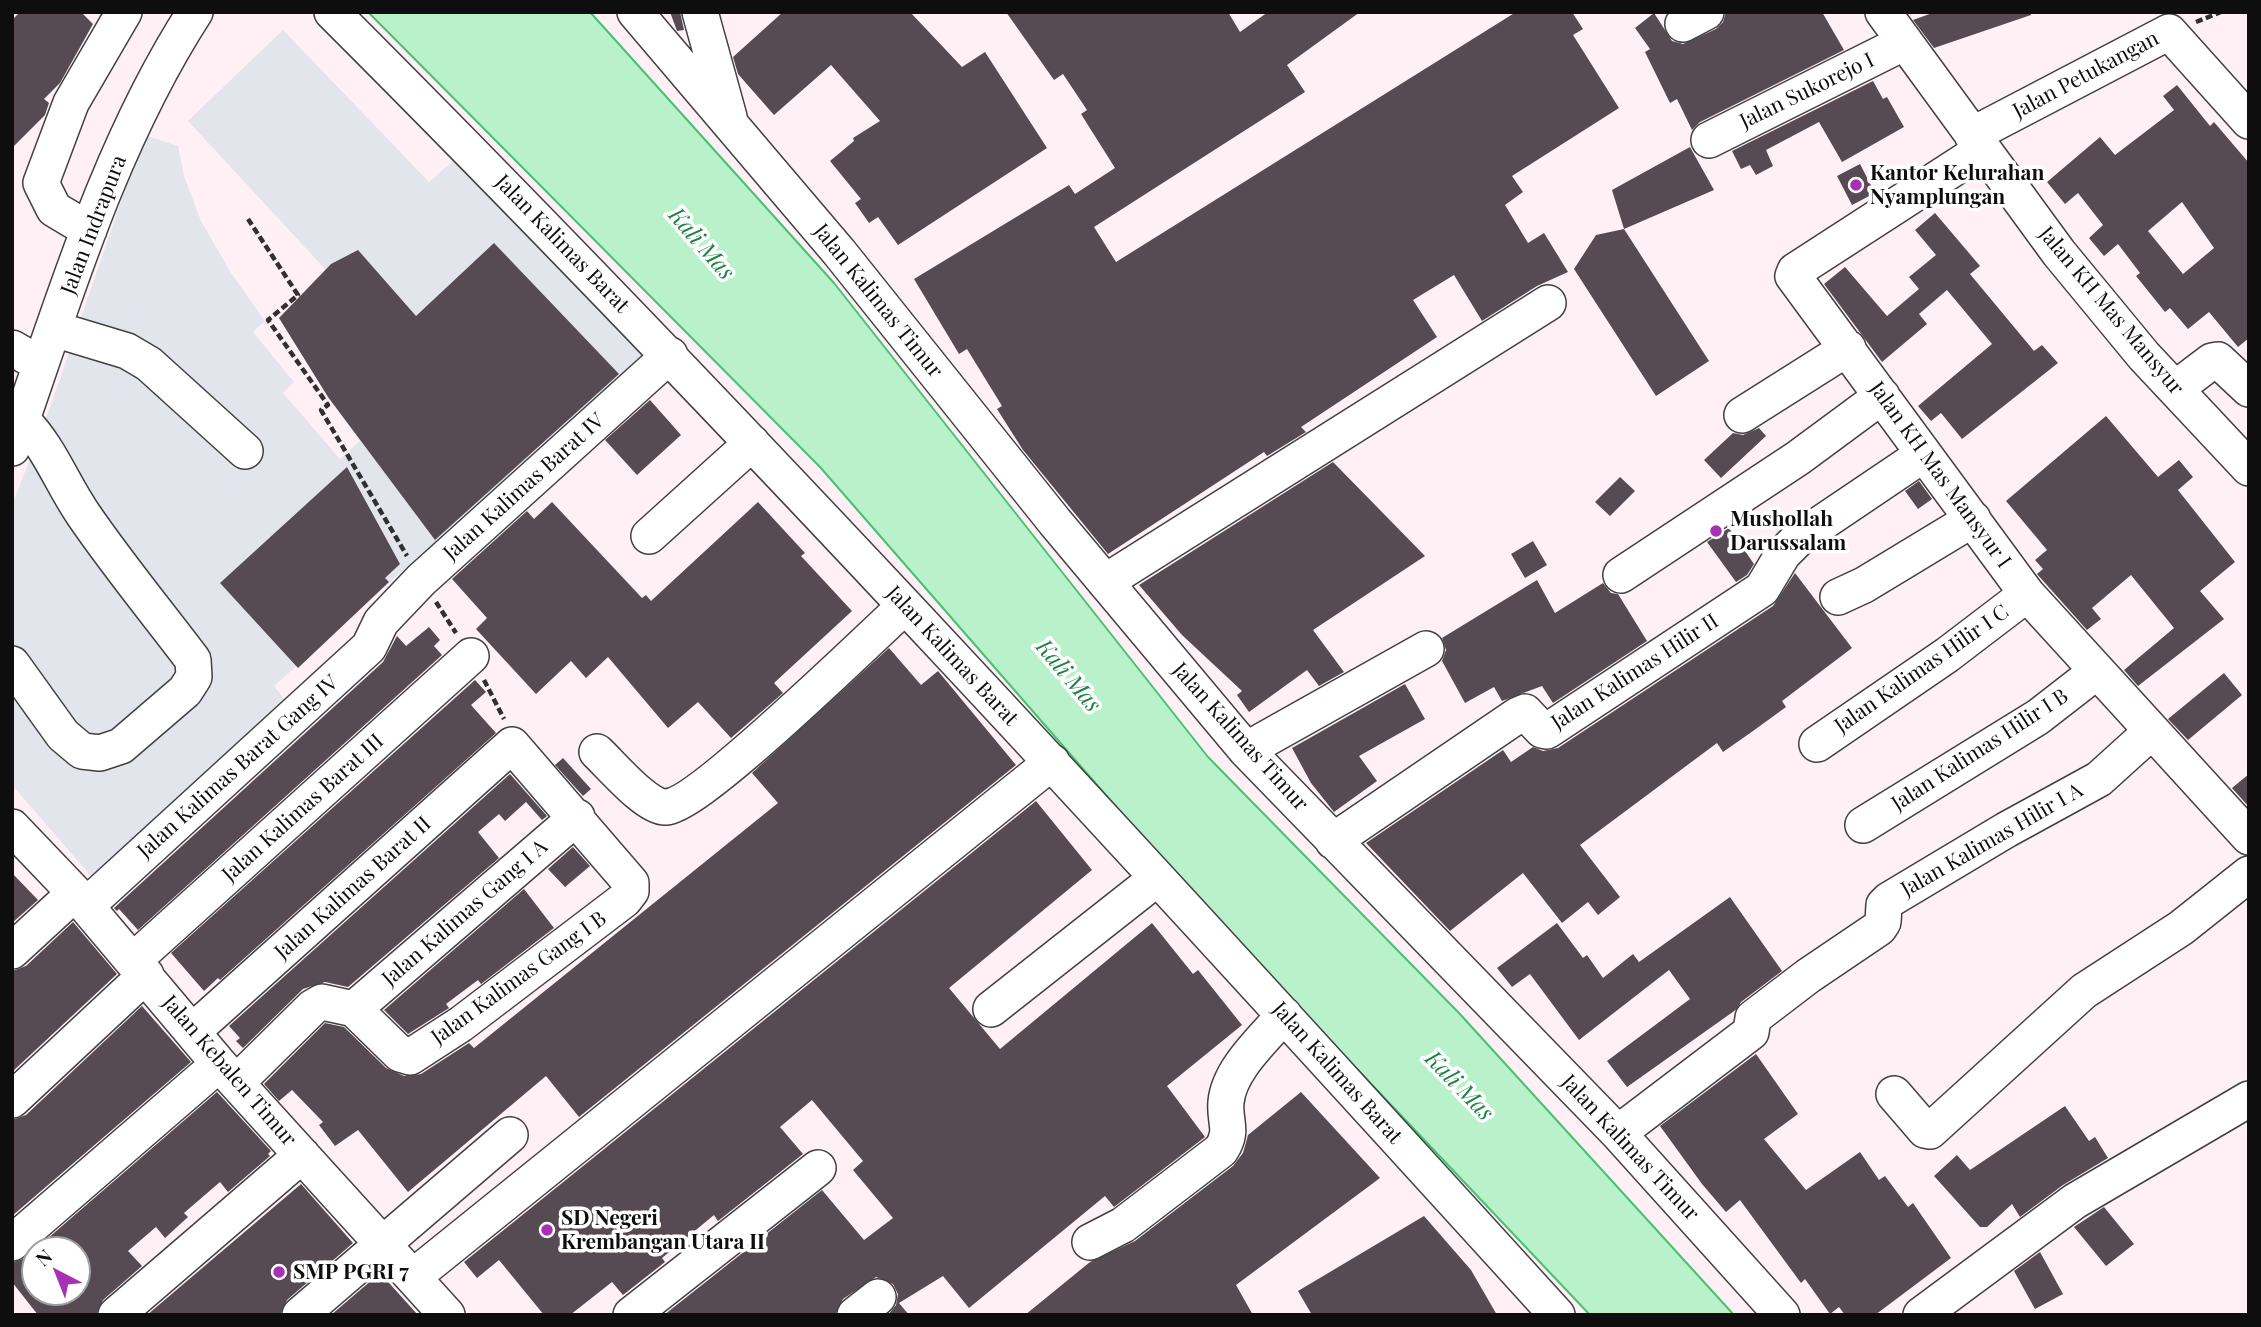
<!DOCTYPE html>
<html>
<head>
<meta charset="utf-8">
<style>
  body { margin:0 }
  #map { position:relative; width:2261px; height:1327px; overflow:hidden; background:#fef0f4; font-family:"Playfair Display",serif }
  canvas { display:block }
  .frame { position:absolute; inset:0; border:14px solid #0e0e0e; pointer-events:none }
  .north { position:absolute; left:21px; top:1236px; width:70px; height:70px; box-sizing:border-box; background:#fff; border:2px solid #9f9f9f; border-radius:50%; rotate:318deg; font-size:19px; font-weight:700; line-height:28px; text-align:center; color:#0e0e0e }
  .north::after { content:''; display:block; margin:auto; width:24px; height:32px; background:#a631b3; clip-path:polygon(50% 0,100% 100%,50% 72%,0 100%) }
</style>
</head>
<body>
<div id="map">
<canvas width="2261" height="1327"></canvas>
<div class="frame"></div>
<div class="north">N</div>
</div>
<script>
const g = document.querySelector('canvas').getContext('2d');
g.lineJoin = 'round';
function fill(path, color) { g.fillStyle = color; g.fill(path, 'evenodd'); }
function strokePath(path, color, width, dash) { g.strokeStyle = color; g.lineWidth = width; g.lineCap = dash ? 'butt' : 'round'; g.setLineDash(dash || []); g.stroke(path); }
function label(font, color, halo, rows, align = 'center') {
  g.font = font + ' "Playfair Display",serif'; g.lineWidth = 7; g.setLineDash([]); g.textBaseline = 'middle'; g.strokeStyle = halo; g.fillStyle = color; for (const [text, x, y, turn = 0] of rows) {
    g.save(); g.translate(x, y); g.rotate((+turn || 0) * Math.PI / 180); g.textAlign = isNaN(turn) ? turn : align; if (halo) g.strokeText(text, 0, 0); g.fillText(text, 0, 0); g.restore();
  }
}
const industrial = new Path2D(`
  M283,30L429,182L456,158L642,356L274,686L288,704L91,876L12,785V505L48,413L144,135L178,146L184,176L201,221L231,273L265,321L253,332L294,382L283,393L340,459L360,441L328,397L326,270L188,121Z`);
const water = new Path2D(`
  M368,12H590L834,283L1208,757L1459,1013L1734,1315H1590L1199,902L820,467Z`);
const building = new Path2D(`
  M20,12H81L93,24L60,83L44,99L49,103L45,115L12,148V20Z
  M670,12H680L684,30L677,31Z
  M783,12H910L962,67L985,52L1047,148L898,245L878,217L869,223L855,203L861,199L830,161L854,141L853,138L880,121L831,65L774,115L738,74L733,57Z
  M1006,12H1228L1240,32L1268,12H1360L1287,65L1305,92L1094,227L1116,262L1516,12H1572L1583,29L1573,35L1619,108L1512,176L1523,192L1505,205L1528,243L1544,233L1568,272L1537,286L1482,321L1454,275L1413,300L1437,337L1301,427L1306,432L1267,456L1264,452L1108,554L1023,450L997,409L1002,406L967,349L959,354L914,279L1069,185L1075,194L1115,168L1081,114L1087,110L1063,74L1054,80Z
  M1726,12H1822L1844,50L1700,122L1692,130L1677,99L1670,103L1645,52L1650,49L1635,28L1654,13L1672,41L1683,44L1716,29L1723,22Z
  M1935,12H2030L2031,15L1934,48L1913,20Z
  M1873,81L1883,99L1887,97L1904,127L1842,162L1819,122L1766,150L1773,166L1756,175L1750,165L1741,169L1732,151Z
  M2177,85L2210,126L2214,122L2249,163V338L2238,347L2209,312L2188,329L2170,308L2165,312L2136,276L2140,273L2118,244L2104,256L2089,238L2103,225L2078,193L2065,204L2047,182L2100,137L2115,155L2174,110L2163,96ZM2182,202L2214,248L2183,274L2148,231Z
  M1690,147L1714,190L1624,229L1612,190Z
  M1860,164L1875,193L1852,205L1837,176Z
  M1935,213L1980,266L1970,274L2034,351L2042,345L2058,363L1962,439L1941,413L1931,421L1918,406L1992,344L1947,290L1919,314L1927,324L1882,362L1824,284L1845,267L1887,316L1919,289L1909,277L1936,255L1915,230Z
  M1624,229L1709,361L1656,396L1574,269L1596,235Z
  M494,243L619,374L435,540L328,397L279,318L331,264L358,250L416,316Z
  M650,400L681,435L637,475L605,440Z
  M2106,416L2158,477L2179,460L2193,477L2178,490L2235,562L2200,591L2224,619L2138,686L2124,670L2174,628L2131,575L2092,608L2101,619L2087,630L2037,574L2043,569L2035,560L2047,550L2006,501Z
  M1759,428L1766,436L1721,478L1704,460L1733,433L1743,435Z
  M1333,462L1425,556L1313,630L1344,672L1319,686L1307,670L1249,712L1237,695L1242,691L1182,635L1139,585Z
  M347,467L400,564L385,578L389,582L298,668L220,583Z
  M1620,477L1635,491L1610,516L1595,502Z
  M1919,481L1932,499L1918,509L1905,491Z
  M552,502L642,598L646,595L651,601L758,502L805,553L801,556L852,611L774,683L783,693L731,738L698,702L668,728L608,657L586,678L571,661L536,694L476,629L487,618L452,579L527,511L534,519Z
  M1729,528L1754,564L1747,575L1736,582L1707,542Z
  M1533,541L1547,565L1525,578L1511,554Z
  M1795,573L1852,648L1782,701L1786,707L1753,731L1723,752L1717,743L1580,845L1620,897L1598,915L1588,902L1562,923L1523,873L1450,931L1366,843L1503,750L1511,762L1533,747L1543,751L1558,748L1773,606Z
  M1537,580L1555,613L1603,583L1611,593L1618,594L1647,641L1553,703L1542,686L1502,701L1494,687L1465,703L1442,661L1446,650L1442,638Z
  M429,627L440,640L434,646L442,655L138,930L119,909L117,911L114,908L383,662L397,636L406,646Z
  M889,648L921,685L938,671L1016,765L579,1117L546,1076L408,1192L358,1130L335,1146L319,1125L323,1122L292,1090L279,1101L264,1084L325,1023L344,1027L386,1068L404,1076L421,1074L469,1043L474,1048L778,803L752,773Z
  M2224,673L2242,695L2188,740L2168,719Z
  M475,680L486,692L471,705L496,733L220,980L218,978L204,991L171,953Z
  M1405,684L1425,719L1359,756L1377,781L1334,812L1311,783L1292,748Z
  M563,758L591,789L583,796L555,765Z
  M510,774L547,816L542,820L526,802L505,821L499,814L478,832L499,858L348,987L325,982L303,989L243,1048L236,1041L240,1038L229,1026Z
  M2249,774V807L2232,788Z
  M1036,801L1092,870L949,988L1000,1049L1152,923L1193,974L1198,970L1242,1025L1167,1086L1205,1137L1114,1207L1105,1196L969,1308L943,1276L899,1303L909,1315H888L896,1305L898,1294L893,1284L876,1277L843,1299L835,1315H664L822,1190L864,1240L893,1218L853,1170L863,1161L812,1100L780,1127L803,1154L718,1221L714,1215L662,1258L665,1262L623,1295L612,1282L570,1315H544L499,1260L477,1278L464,1262Z
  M573,847L590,866L565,887L548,869Z
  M12,873L38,900L12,923Z
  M524,889L554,928L481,984L478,980L446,1004L449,1008L408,1034L384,1010Z
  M1730,897L1782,971L1741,1002L1737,1009L1627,1087L1607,1061L1690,999L1669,970L1579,1040L1530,974L1512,987L1497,968L1557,923L1583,958L1587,955L1603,978L1633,954L1639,962Z
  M73,922L117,974L12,1072V971L26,966Z
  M142,1006L191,1062L12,1216V1120L26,1115Z
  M1756,1054L1798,1114L1764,1139L1806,1190L1860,1152L1879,1180L1885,1176L1908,1207L1913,1203L1951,1258L1875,1315H1845L1839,1307L1830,1314L1805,1279L1801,1283L1740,1200L1726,1212L1702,1184L1660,1126Z
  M217,1092L271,1151L268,1154L270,1156L228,1192L220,1182L184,1213L188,1217L165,1238L156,1227L128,1251L142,1266L103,1300L96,1315H38L12,1282V1263L25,1258ZM35,1250H77V1292H35Z
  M1301,1092L1380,1178L1236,1285L1253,1315H1025L1090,1262L1135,1241L1233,1166L1243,1153L1248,1135Z
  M2065,1106L2089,1141L2095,1137L2108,1158L2063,1185L2020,1217L2012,1204L1987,1227H1980L1934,1176L1957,1155L1970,1170Z
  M301,1184L353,1243L287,1300L280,1315H147Z
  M2104,1207L2134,1244L2106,1266L2074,1227Z
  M1424,1216L1471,1270L1497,1315H1312L1298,1291Z
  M2040,1252L2063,1294L2035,1309L2014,1271Z
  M380,1273L418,1315H331Z`);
const path = new Path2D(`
  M2196,22L2221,12
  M248,219L298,295L268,320L328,405L321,410L407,556
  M436,602L456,633
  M484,680L504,719`);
const minor = new Path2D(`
  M332,12C754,434 1156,874 1557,1315
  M635,12L839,252L1055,522L1246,750L1618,1133L1782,1315
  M700,12L729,117
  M1883,12L2059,253L2144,356L2249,468
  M1683,24L1706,12
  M1972,135L2169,32L2249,121
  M1709,140L1905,42
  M1982,150L1795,271L1793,276L2027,594L2249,837
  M89,230L54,209L41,183L71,103L124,12
  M54,329L127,351L149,364L245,451
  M12,348L40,364
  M2175,389L2212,361L2218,360L2249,389
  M1742,415L1848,348
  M12,448C64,300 109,145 195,12
  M649,536L752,443
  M1621,575L1798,458L1882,396
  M1105,582L1548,303
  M1838,597L1864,585L1973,519
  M12,664L63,735L82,751L100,753L121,746L185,691L194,677L193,660C156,611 117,564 83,514C61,482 50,448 22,420
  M1817,744L1947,655L2027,594
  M1246,750L1426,649
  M597,752C611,765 648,809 666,807C700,805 870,638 905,606
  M1863,825L2038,717L2096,672
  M12,827L75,893L219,1064L447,1315
  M1333,841L1518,715L1525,712L1542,730L1547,731L1762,589L1783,554L1798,539L1924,454
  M86,906L369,647L381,622L421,580L670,355
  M12,951L75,893
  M134,960L471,656
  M354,1009L577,817
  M991,1009L1156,879
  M193,1031L512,745L631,883V891L624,900L461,1024L410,1057L400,1054L354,1009L322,1002L313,1007L237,1082
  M1894,1094L1925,1130L1930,1131L2084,991L2181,928L2249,874
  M12,1100L146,975
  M1618,1133L1751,1032L1753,1018L1808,976L1879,928L1883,922L1884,905L1889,900L2006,830L2099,779L2152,731
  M1090,1242L1123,1225L1221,1150C1234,1130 1224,1122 1226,1102C1229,1069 1264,1039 1284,1015
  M12,1243L219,1064
  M413,1277L1052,762
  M116,1315L302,1155
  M300,1315L510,1135
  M631,1315L818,1168
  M855,1315L878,1297
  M1921,1315L2075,1201L2249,1099`);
const markers = [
  [1856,185,7,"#a631b3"],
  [1716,531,7,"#a631b3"],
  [547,1230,7,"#a631b3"],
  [279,1272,7,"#a631b3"]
];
const streetNames = [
  ["Jalan Petukangan",2086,75,-28],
  ["Jalan Sukorejo I",1807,91,-26],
  ["Jalan Indrapura",94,225,-69],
  ["Jalan Kalimas Barat",562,244,46],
  ["Jalan Kalimas Timur",878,301,51],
  ["Jalan KH Mas Mansyur",2111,311,50],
  ["Jalan KH Mas Mansyur I",1940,475,54],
  ["Jalan Kalimas Barat IV",524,487,-42],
  ["Jalan Kalimas Barat",952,656,47],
  ["Jalan Kalimas Hilir I C",1922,669,-35],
  ["Jalan Kalimas Hilir II",1635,672,-33],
  ["Jalan Kalimas Timur",1240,737,48],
  ["Jalan Kalimas Hilir I B",1980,750,-33],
  ["Jalan Kalimas Barat Gang IV",238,767,-42],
  ["Jalan Kalimas Barat III",303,808,-42],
  ["Jalan Kalimas Hilir I A",1992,840,-30],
  ["Jalan Kalimas Barat II",353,888,-42],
  ["Jalan Kalimas Gang I A",465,913,-41],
  ["Jalan Kalimas Gang I B",519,978,-36],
  ["Jalan Kebalen Timur",229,1071,49],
  ["Jalan Kalimas Barat",1337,1073,48],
  ["Jalan Kalimas Timur",1630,1148,47]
];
const poiNames = [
  ["Kantor Kelurahan",1870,173],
  ["Nyamplungan",1870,197],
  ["Mushollah",1730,519],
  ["Darussalam",1730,543],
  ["SD Negeri",561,1218],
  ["Krembangan Utara II",561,1242],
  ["SMP PGRI 7",293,1272]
];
const waterNames = [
  ["Kali Mas",701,244,49],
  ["Kali Mas",1068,676,50],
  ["Kali Mas",1459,1086,46]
];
fill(industrial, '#e3e5ec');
fill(water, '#b9f1cb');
strokePath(water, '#46c271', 2);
fill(building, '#564b52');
strokePath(minor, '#414141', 38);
strokePath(path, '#303030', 4.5, [7, 3.5]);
strokePath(minor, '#fff', 35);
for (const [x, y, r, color] of markers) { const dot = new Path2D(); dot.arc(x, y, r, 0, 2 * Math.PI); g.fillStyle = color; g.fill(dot); strokePath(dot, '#fff', 2.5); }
label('21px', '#0e0e0e', '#fff', streetNames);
label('bold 21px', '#0e0e0e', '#fff', poiNames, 'left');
label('italic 23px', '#1f8245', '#fff', waterNames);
</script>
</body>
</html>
